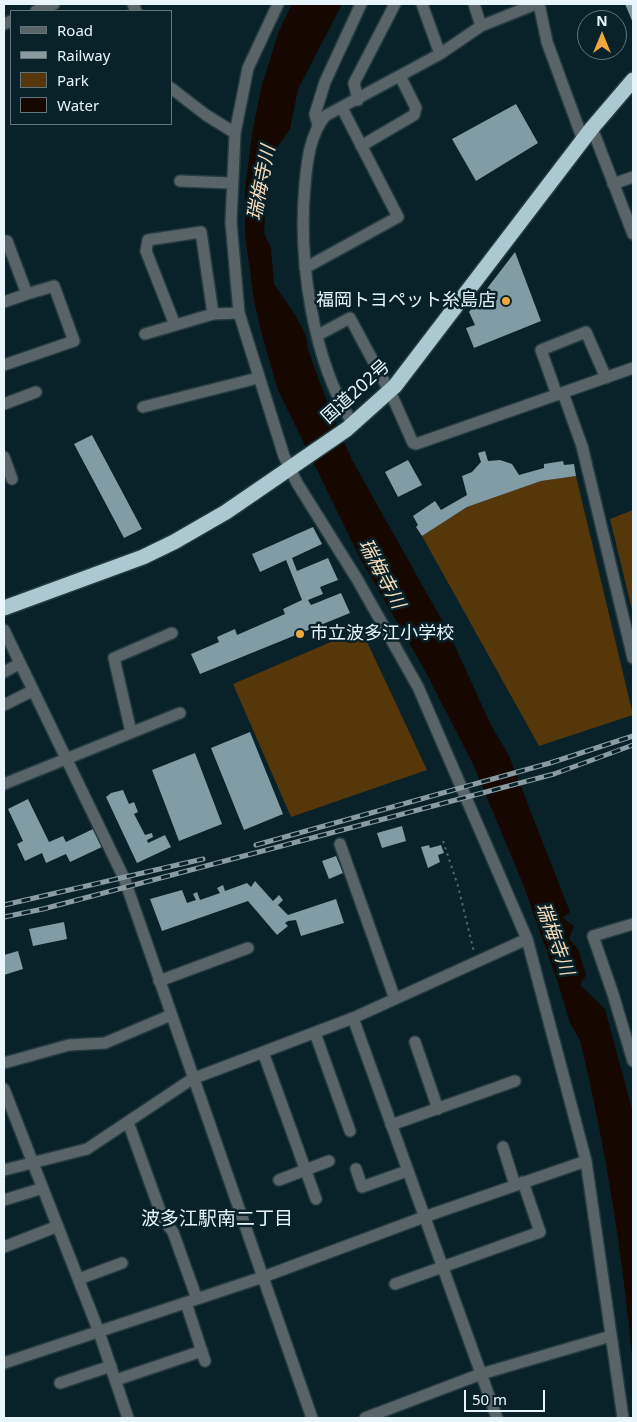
<!DOCTYPE html>
<html>
<head>
<meta charset="utf-8">
<style>
  body { margin:0 }
  #map { position:relative; width:637px; height:1422px; overflow:hidden; background:#092128; font-family:"Noto Sans",sans-serif }
  canvas { display:block }
  .frame { position:absolute; inset:0; border:5px solid #e8f6fb; pointer-events:none }
  .legend { position:absolute; left:10px; top:10px; width:162px; height:115px; box-sizing:border-box; background:#092128; border:1px solid #62767c; margin:0; padding:6px 9px; list-style:none; font-size:15px; color:#e8f6fb }
  .legend li { display:flex; align-items:center; gap:10px; height:25px }
  .legend b { width:25px; border:1px solid #62767c }
  .north { position:absolute; left:577px; top:10px; width:50px; height:50px; box-sizing:border-box; background:#092128; border:1px solid #62767c; border-radius:50%; rotate:0deg; font-size:14px; font-weight:700; line-height:20px; text-align:center; color:#e8f6fb }
  .north::after { content:''; display:block; margin:auto; width:18px; height:22px; background:#efa73e; clip-path:polygon(50% 0,100% 100%,50% 72%,0 100%) }
  .scale { position:absolute; left:464px; top:1390px; width:81px; height:22px; box-sizing:border-box; border:2px solid #e8f6fb; border-top:0; padding-left:6px; font-size:15px; line-height:18px; white-space:nowrap; color:#e8f6fb; -webkit-text-stroke:4px #092128; paint-order:stroke }
</style>
</head>
<body>
<div id="map">
<canvas width="637" height="1422"></canvas>
<div class="frame"></div>
<ul class="legend">
<li><b style="height:6px;background:#596468"></b>Road</li>
<li><b style="height:6px;background:#8a9ca2"></b>Railway</li>
<li><b style="height:14px;background:#55370a"></b>Park</li>
<li><b style="height:14px;background:#160800"></b>Water</li>
</ul>
<div class="north">N</div>
<div class="scale">50 m</div>
</div>
<script>
const g = document.querySelector('canvas').getContext('2d');
g.lineJoin = 'round';
function fill(path, color) { g.fillStyle = color; g.fill(path, 'evenodd'); }
function strokePath(path, color, width, dash) { g.strokeStyle = color; g.lineWidth = width; g.lineCap = dash ? 'butt' : 'round'; g.setLineDash(dash || []); g.stroke(path); }
function label(font, color, halo, rows, align = 'center') {
  g.font = font + ' "Noto Sans","Noto Sans JP",sans-serif'; g.lineWidth = 5; g.setLineDash([]); g.textBaseline = 'middle'; g.strokeStyle = halo; g.fillStyle = color; for (const [text, x, y, turn = 0] of rows) {
    g.save(); g.translate(x, y); g.rotate((+turn || 0) * Math.PI / 180); g.textAlign = isNaN(turn) ? turn : align; if (halo) g.strokeText(text, 0, 0); g.fillText(text, 0, 0); g.restore();
  }
}
const green = new Path2D(`
  M576,476L633,715L539,746L422,536L467,507L541,481Z
  M633,510V614L610,519Z
  M361,629L427,770L291,817L233,684Z`);
const water = new Path2D(`
  M292,4H342L298,89L290,129L269,159L264,233L271,248L274,284L296,316L306,336L308,350L327,402L352,460L448,631L490,723L509,756L570,912L563,918L574,926L569,938L579,951L586,975L580,985L605,1009L633,1113V1366C623,1256 606,1148 580,1040L570,1023L557,980L523,884L473,764L422,665L361,560L278,390L262,335L254,301L245,234V190L253,128L262,85L279,31Z`);
const building = new Path2D(`
  M625,4H633V23Z
  M516,104L538,143L476,181L452,139Z
  M515,252L541,321L474,348L466,328L475,325L469,312Z
  M92,435L142,529L124,538L74,444Z
  M485,451L488,461L500,460L512,464L519,475L544,468V464L563,461L564,465L574,464L576,476L541,481L467,507L422,536L416,527L418,525L413,516L435,501L441,510L467,495L462,476L472,472L481,462L478,453Z
  M408,460L422,485L398,497L385,472Z
  M313,527L322,544L292,558L297,571L328,558L338,580L320,587L323,594L308,600L311,605L341,593L350,613L200,674L191,654L219,642L217,637L235,629L237,635L285,614L283,609L302,600L286,560L260,572L252,554Z
  M250,732L283,814L244,830L211,748Z
  M195,753L222,824L179,841L152,770Z
  M123,790L129,804L134,802L138,812L134,814L145,835L152,833L153,837L147,840L148,843L165,835L171,847L137,863L106,797L111,793Z
  M28,799L49,842L63,836L66,842L95,828L104,846L70,862L66,854L46,863L42,853L25,861L17,844L23,841L8,809Z
  M402,826L406,841L382,848L377,833Z
  M429,845L430,848L441,845L444,853L438,855L440,862L428,868L421,847Z
  M336,856L343,873L329,879L322,861Z
  M255,881L273,901L279,895L283,900L278,905L288,915L336,899L344,923L301,936L296,920L288,921L285,923L288,926L277,935L248,901L162,931L150,899L182,890L187,903L196,900L193,894L197,892L200,900L220,893L217,888L223,885L225,891L247,883L251,887Z
  M64,922L67,939L33,946L29,929Z
  M18,951L23,969L4,975V955Z`);
const path = new Path2D(`
  M443,841L458,886L474,952`);
const minor = new Path2D(`
  M133,4L136,11
  M278,4L248,68L235,133L231,222L239,313L284,456L297,483L357,579L418,687L527,939L586,1161L623,1418
  M422,4L440,54
  M474,4L481,26
  M539,4L547,42L583,140
  M36,11L54,4
  M4,24L11,21
  M171,88L206,115L235,133
  M358,100L354,83L395,4
  M318,125L315,114L325,82L361,4
  M592,128L633,234
  M361,146L414,115L416,108L400,76
  M180,181L231,183
  M613,184L633,177
  M4,242L7,241L27,294L4,302
  M305,268L398,217L342,108
  M175,325L146,251L148,240L201,232L213,314
  M145,334L213,314L239,313
  M318,335L350,318L393,398L413,443L416,444L633,368
  M4,365L74,341L54,286L27,294
  M563,393L582,446L633,658
  M557,395L541,350L586,332L606,378
  M4,404L36,392
  M143,407L258,378
  M353,424C312,360 298,259 305,184C307,161 310,135 325,116L440,54L481,26L536,4
  M4,457L12,479
  M4,630L124,878L312,1418
  M4,672L19,664
  M4,705L32,691
  M131,732L114,658L172,633
  M4,784L180,713
  M340,844L395,999
  M633,924L593,936L613,994L633,1061
  M159,981L248,948
  M353,1018L497,1418
  M315,1033L350,1131
  M415,1042L438,1109
  M263,1052L316,1199
  M4,1063L69,1045L105,1043L171,1015
  M4,1089L99,1332L128,1418
  M128,1122L163,1219L173,1232L197,1299
  M391,1125L515,1081
  M503,1147L515,1185
  M356,1169L362,1187L407,1171
  M4,1170L87,1149L192,1079L353,1018L527,939
  M279,1180L329,1161
  M4,1200L43,1188
  M4,1247L58,1226
  M79,1279L122,1263
  M395,1284L540,1232L523,1182
  M186,1303L205,1361
  M4,1363L263,1277L424,1217L586,1161
  M116,1380L202,1351
  M60,1383L111,1366
  M365,1418L481,1374L611,1336`);
const highway = new Path2D(`
  M4,608L143,557L174,542L226,512L347,429L395,386L592,128L633,80`);
const rail = new Path2D(`
  M256,845L550,763L633,736
  M4,905L203,859
  M4,917L43,909L554,774L633,745`);
const markers = [
  [506,301,5,"#efa73e"],
  [300,634,5,"#efa73e"]
];
const poiNames = [
  ["福岡トヨペット糸島店",496,301],
  ["市立波多江小学校",310,634,"left"]
];
const streetNames = [
  ["国道202号",356,392,-42]
];
const waterNames = [
  ["瑞梅寺川",262,183,-79],
  ["瑞梅寺川",381,574,62],
  ["瑞梅寺川",554,939,70]
];
const neighbourhoodNames = [
  ["波多江駅南二丁目",217,1220]
];
fill(green, '#55370a');
fill(water, '#160800');
fill(building, '#819ca5');
strokePath(minor, '#243b41', 14);
strokePath(highway, '#243b41', 18);
strokePath(path, '#51666d', 2, [2.5, 4]);
strokePath(minor, '#596468', 11);
strokePath(highway, '#acc8d1', 15);
strokePath(rail, '#8a9ca2', 5);
strokePath(rail, '#092128', 3, [9]);
for (const [x, y, r, color] of markers) { const dot = new Path2D(); dot.arc(x, y, r, 0, 2 * Math.PI); g.fillStyle = color; g.fill(dot); strokePath(dot, '#092128', 2); }
label('18px', '#e8f6fb', '#092128', poiNames, 'right');
label('18px', '#e8f6fb', '#092128', streetNames);
label('italic 19px', '#f8ddbc', '#092128', waterNames);
label('19px', '#e8f6fb', '#092128', neighbourhoodNames);
</script>
</body>
</html>
